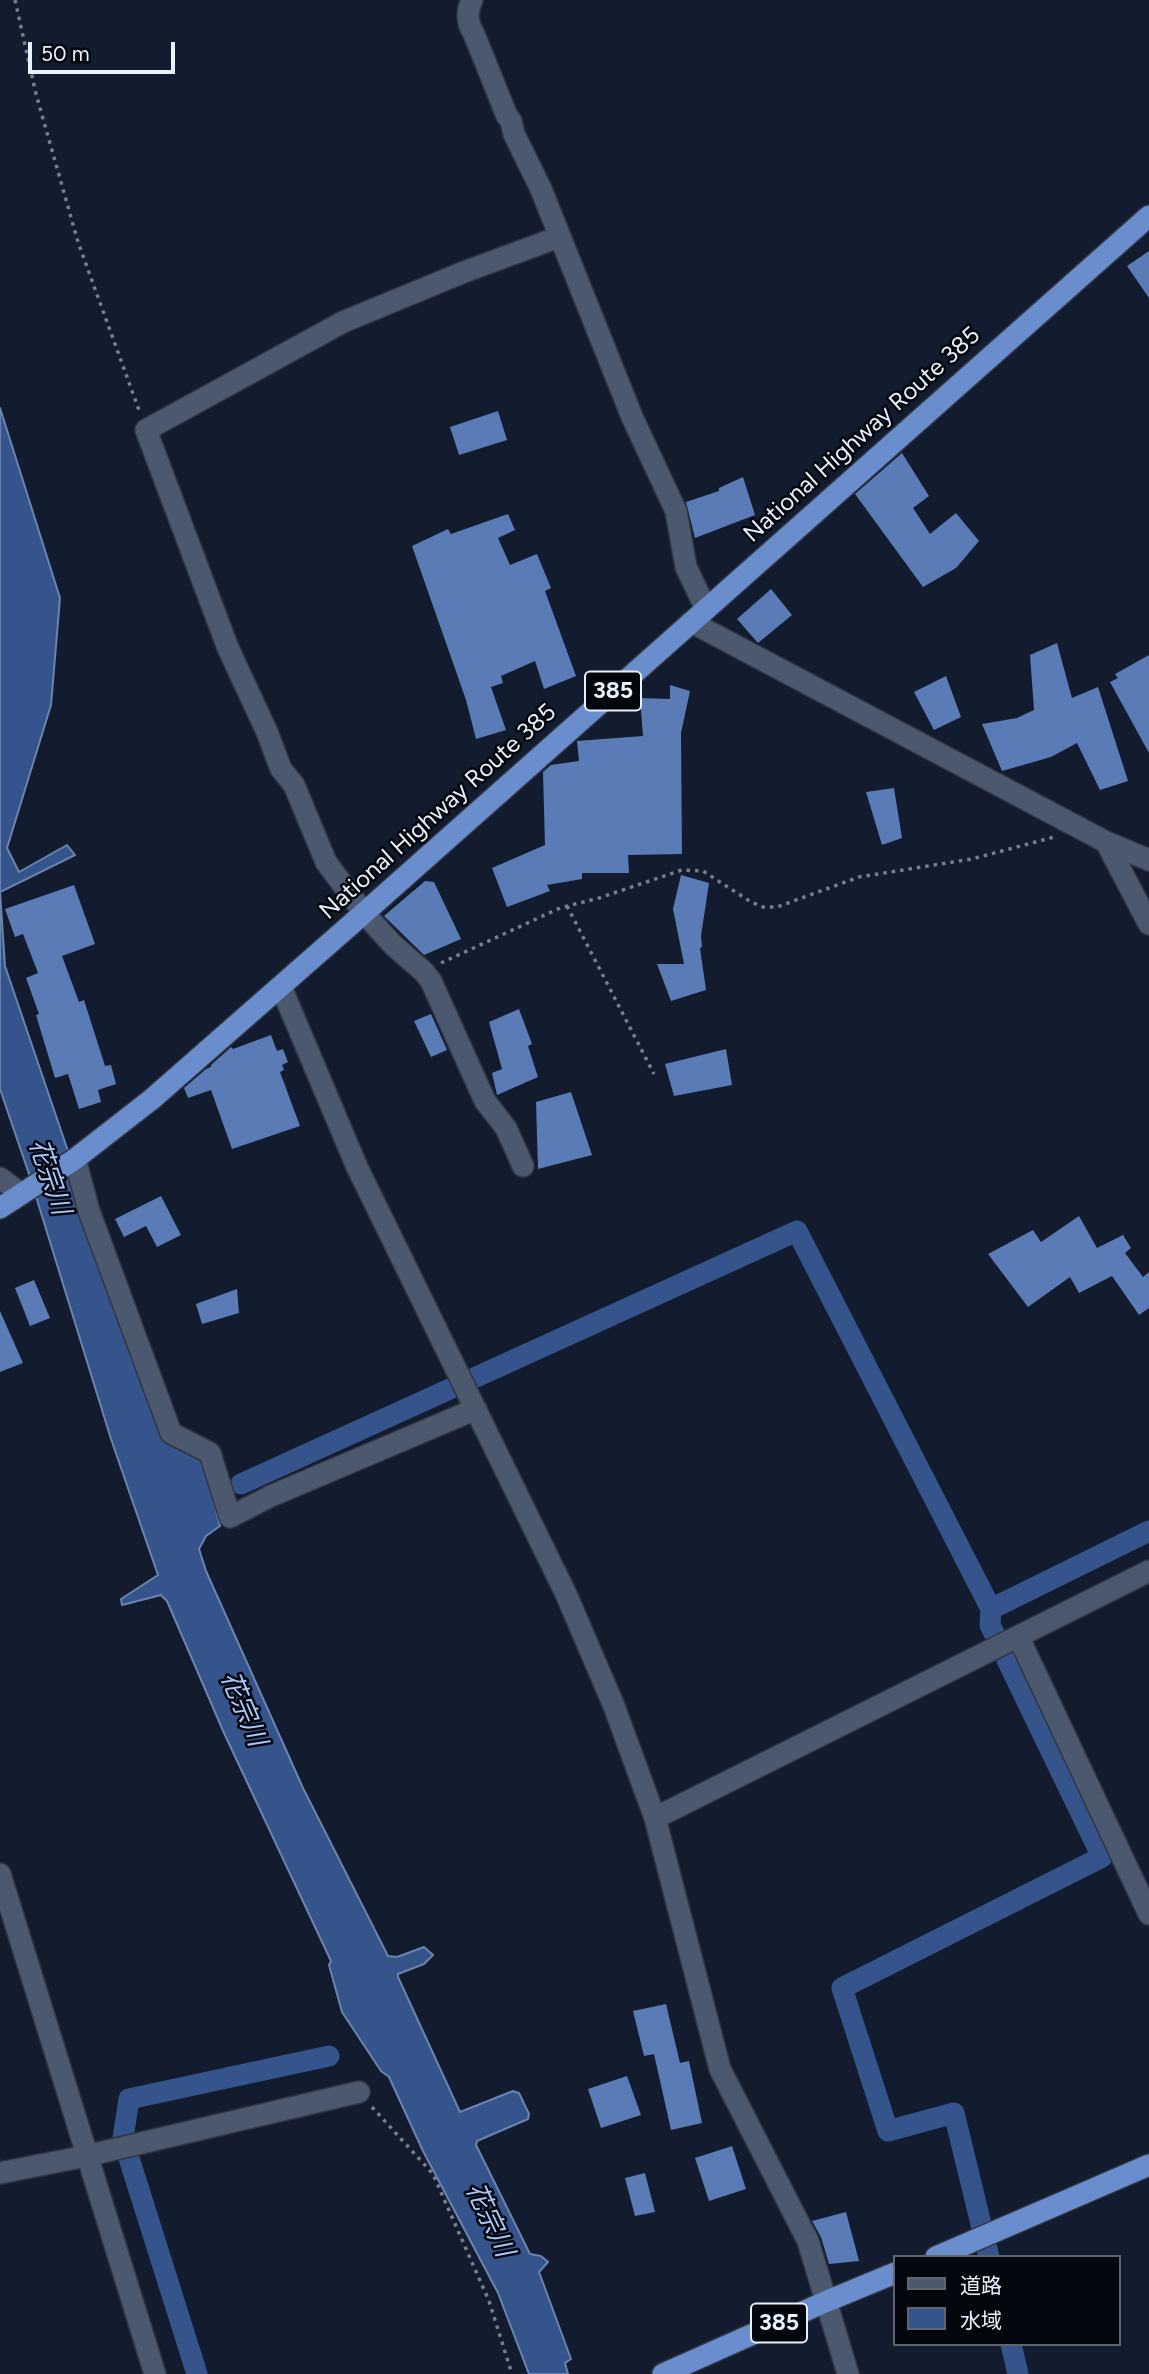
<!DOCTYPE html>
<html>
<head>
<meta charset="utf-8">
<style>
  body { margin:0 }
  #map { position:relative; width:1149px; height:2374px; overflow:hidden; background:#121c2e; font-family:Figtree,"Noto Sans JP",sans-serif }
  canvas { display:block }
  .legend { position:absolute; left:893px; top:2255px; width:228px; height:91px; box-sizing:border-box; background:#04070e; border:2px solid #5f646d; margin:0; padding:9px 12px; list-style:none; font-size:21px; color:#e8f0fc }
  .legend li { display:flex; align-items:center; gap:14px; height:35px }
  .legend b { width:35px; border:2px solid #5f646d }
  .scale { position:absolute; left:28px; top:42px; width:147px; height:32px; box-sizing:border-box; border:4px solid #e8f0fc; border-top:0; padding-left:9px; font-size:21px; line-height:24px; white-space:nowrap; color:#e8f0fc; -webkit-text-stroke:5px #04070e; paint-order:stroke }
</style>
</head>
<body>
<div id="map">
<canvas width="1149" height="2374"></canvas>
<ul class="legend">
<li><b style="height:9px;background:#4c586d"></b>道路</li>
<li><b style="height:19px;background:#36548c"></b>水域</li>
</ul>
<div class="scale">50 m</div>
</div>
<script>
const g = document.querySelector('canvas').getContext('2d');
g.lineJoin = 'round';
function fill(path, color) { g.fillStyle = color; g.fill(path, 'evenodd'); }
function strokePath(path, color, width, dash) { g.strokeStyle = color; g.lineWidth = width; g.lineCap = dash ? 'butt' : 'round'; g.setLineDash(dash || []); g.stroke(path); }
function label(font, color, halo, rows, align = 'center') {
  g.font = font + ' Figtree,"Noto Sans JP",sans-serif'; g.lineWidth = 5; g.setLineDash([]); g.textBaseline = 'middle'; g.strokeStyle = halo; g.fillStyle = color; for (const [text, x, y, turn = 0] of rows) {
    g.save(); g.translate(x, y); g.rotate((+turn || 0) * Math.PI / 180); g.textAlign = isNaN(turn) ? turn : align; if (halo) g.strokeText(text, 0, 0); g.fillText(text, 0, 0); g.restore();
  }
}
const water = new Path2D(`
  M0,408L60,598L51,705L7,848L19,872L67,845L75,855L0,892L5,966L68,1151L84,1212L167,1437L202,1454L220,1526L206,1536L199,1549L206,1571L303,1788L388,1956L397,1957L424,1947L433,1955L424,1964L398,1974V1977L460,2112L513,2091L519,2093L529,2114L528,2119L477,2141L476,2145L530,2254L541,2256L548,2262L539,2272L571,2359L565,2363L568,2374H529L498,2293L423,2151L389,2077L381,2071L342,2012L329,1965L331,1961L224,1733L167,1601L161,1595L122,1605L121,1599L158,1575L111,1439L29,1174L0,1089Z`);
const canal = new Path2D(`
  M241,1484L797,1231L991,1609L1149,1531
  M991,1609L990,1625L994,1633
  M123,2138L129,2099L329,2056
  M128,2155L197,2374
  M989,2257L954,2113L888,2131L842,1988L1102,1857L1007,1660
  M1011,2344L1018,2374`);
const building = new Path2D(`
  M1149,251V298L1127,266Z
  M498,411L507,440L459,455L450,427Z
  M902,453L929,496L913,508L930,534L956,513L979,541L956,568L923,587L855,494Z
  M743,477L755,515L695,538L686,502L719,491V488Z
  M508,514L515,530L498,538L510,565L537,554L551,588L545,591L576,676L544,689L535,661L501,676L503,683L491,687L506,730L476,739L466,700L412,546L448,529L451,534Z
  M771,589L792,615L758,643L737,619Z
  M1057,643L1072,698L1098,687L1128,781L1100,790L1077,743L1051,757L1002,771L982,724L1017,718L1034,710L1030,655Z
  M1149,655V753L1110,682L1118,678L1115,674Z
  M946,676L961,717L934,730L914,692Z
  M670,685L690,691L681,733L682,854L628,855L629,873H582V879L547,885L550,891L507,907L492,868L545,845L543,772L551,765L579,761L577,741L643,736L640,698L670,699Z
  M894,788L902,838L882,845L866,792Z
  M681,875L709,883L701,936L702,947L700,948L706,990L671,1001L657,964H684L673,909Z
  M425,881L434,882L461,939L424,955L384,916Z
  M74,885L95,944L62,956L79,1002L84,1000L105,1066L111,1065L116,1084L98,1090L101,1102L79,1109L68,1074L55,1078L36,1015L39,1014L26,978L38,973L23,934L15,937L5,909Z
  M519,1009L532,1044L528,1046L538,1077L497,1095L492,1073L502,1069L489,1022Z
  M431,1014L447,1050L431,1057L414,1021Z
  M271,1035L277,1051L283,1049L288,1062L282,1065L284,1070L280,1072L300,1126L232,1149L211,1090L188,1098L184,1088L206,1069L211,1067V1065L231,1047L233,1049Z
  M726,1049L732,1085L674,1096L665,1064Z
  M571,1092L592,1155L538,1169L536,1102Z
  M161,1196L181,1235L157,1247L146,1226L124,1237L115,1219Z
  M1079,1216L1097,1248L1123,1235L1131,1248L1125,1253L1143,1277L1149,1272V1308L1139,1315L1112,1276L1079,1293L1070,1277L1028,1307L988,1254L1033,1230L1041,1242Z
  M34,1280L50,1318L30,1326L15,1288Z
  M237,1289L239,1313L202,1324L196,1304Z
  M0,1311L23,1363L0,1372Z
  M666,2004L680,2063L689,2061L702,2123L671,2130L654,2054L644,2056L633,2011Z
  M627,2076L641,2115L601,2128L588,2089Z
  M732,2146L746,2189L709,2201L695,2158Z
  M645,2173L655,2212L635,2216L625,2178Z
  M846,2212L859,2261L829,2264L821,2237L812,2221Z`);
const path = new Path2D(`
  M15,0L36,94L78,242L140,413
  M567,906L654,1074
  M441,963L560,908L599,898L682,870L703,871L751,902L763,907H777L859,877L972,859L1054,837
  M372,2107L433,2174L489,2301L512,2374`);
const minor = new Path2D(`
  M472,0C466,12 467,23 474,34L507,116L511,121L514,134L541,189L633,419L676,511L686,567L706,609
  M691,622L1106,842L1149,860
  M1106,842L1149,924
  M281,987L357,1167L566,1594L614,1706L655,1818L720,2069L808,2241L848,2374
  M75,1159L89,1211L171,1433L210,1453L230,1517L271,1496L476,1409
  M523,1166L506,1128L485,1101L431,981L424,972L393,945L364,913L326,862L294,785L281,769L267,732L228,648L146,430L343,322L464,272L559,237
  M0,1178L20,1193
  M1019,1638L1149,1914
  M655,1818L1149,1571
  M0,1874L155,2374
  M0,2173L86,2156L359,2092`);
const trunk = new Path2D(`
  M0,1208L75,1159L152,1099L364,913L1149,216
  M936,2257L1149,2165
  M663,2374L825,2302L895,2273`);
const shields = [
  [613,691,56],
  [779,2323,56]
];
const shieldNames = [
  ["385",613,691],
  ["385",779,2323]
];
const streetNames = [
  ["National Highway Route 385",862,435,-42],
  ["National Highway Route 385",438,812,-42]
];
const waterNames = [
  ["花宗川",49,1177,71],
  ["花宗川",243,1709,67],
  ["花宗川",489,2220,65]
];
fill(water, '#36548c');
strokePath(water, '#6b83ae', 2);
strokePath(canal, '#36548c', 21);
fill(building, '#5a7bb6');
strokePath(minor, '#303544', 24);
strokePath(trunk, '#303544', 24);
strokePath(path, '#767f8e', 3.5, [3.5, 5]);
strokePath(minor, '#4c586d', 21);
strokePath(trunk, '#6a8ecd', 21);
for (const [x, y, w] of shields) { const box = new Path2D(); box.roundRect(x - w / 2, y - 19.5, w, 39, 5); g.fillStyle = '#04070e'; g.fill(box); strokePath(box, '#e8f0fc', 2); }
label('bold 23px', '#e8f0fc', null, shieldNames);
label('24px', '#e8f0fc', '#04070e', streetNames);
label('italic 26px', '#acc8fa', '#04070e', waterNames);
</script>
</body>
</html>
